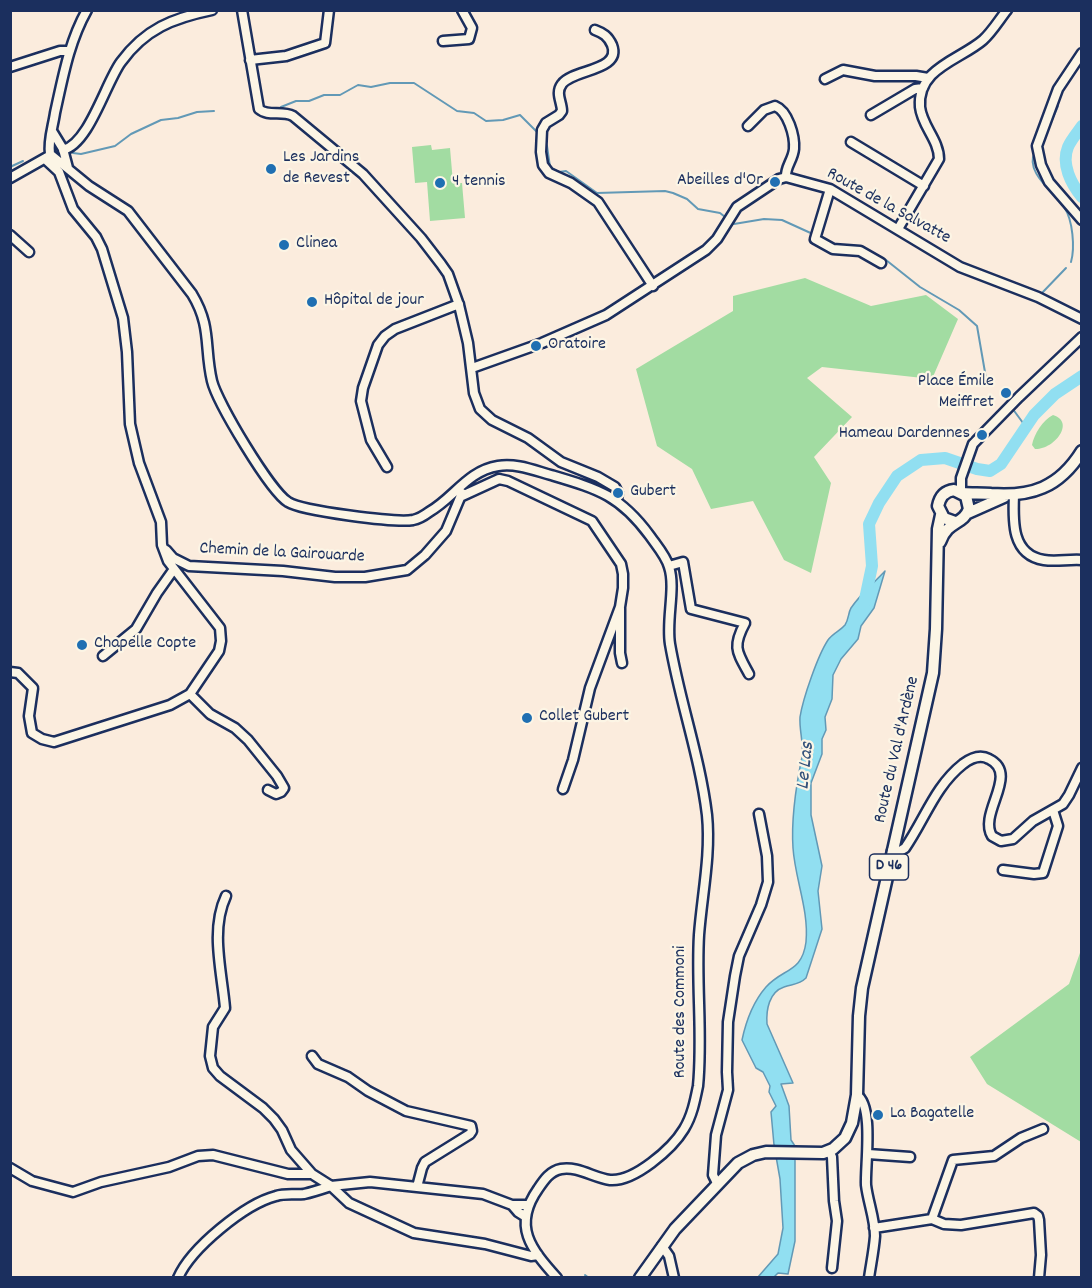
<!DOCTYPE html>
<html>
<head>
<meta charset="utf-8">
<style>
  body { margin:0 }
  #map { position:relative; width:1092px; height:1288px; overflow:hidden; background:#fbecdd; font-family:Dekko,sans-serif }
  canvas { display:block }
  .frame { position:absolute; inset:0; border:12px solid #1b2f5e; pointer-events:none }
</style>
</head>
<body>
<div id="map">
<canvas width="1092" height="1288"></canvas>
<div class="frame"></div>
</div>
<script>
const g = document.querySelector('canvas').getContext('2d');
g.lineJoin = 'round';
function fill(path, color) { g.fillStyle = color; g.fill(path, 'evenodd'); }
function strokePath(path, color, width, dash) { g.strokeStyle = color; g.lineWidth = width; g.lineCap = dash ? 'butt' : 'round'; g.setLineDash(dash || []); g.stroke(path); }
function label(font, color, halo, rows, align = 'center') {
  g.font = font + ' Dekko,sans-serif'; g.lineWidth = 4.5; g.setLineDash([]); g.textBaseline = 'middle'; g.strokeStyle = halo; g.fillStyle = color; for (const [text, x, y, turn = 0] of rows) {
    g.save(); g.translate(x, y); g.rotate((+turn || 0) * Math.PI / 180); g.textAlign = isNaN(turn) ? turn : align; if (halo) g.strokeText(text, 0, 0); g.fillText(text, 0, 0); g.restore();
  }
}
const green = new Path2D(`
  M431,145L432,150L450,148L453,183H462L465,218L430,221L427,182L415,183L412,147Z
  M805,278L871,306L926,295L958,319L932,379L822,367L807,378L852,417L814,457L831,483L811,573L784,560L753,501L711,509L692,469L657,446L636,369L733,311V296Z
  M1053,415C1076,422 1054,450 1035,449L1032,445C1034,434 1043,420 1053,415Z
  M1081,950L1082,1142H1081L987,1084L970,1057L1069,984Z`);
const water = new Path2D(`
  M885,571L874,608L861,626L858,639L841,659L833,675L832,699L825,717L826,730L822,739V754L811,783V815L822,866L818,891L822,929L806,978C799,985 792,984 784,987C769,992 766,1010 767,1024L793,1083L781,1084L789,1106L791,1140L795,1146V1241L788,1274L778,1273L774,1277H758L778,1254L783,1228L780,1179L774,1145L771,1112L776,1106L769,1092L770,1086L763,1072L756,1068L742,1040C746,1021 753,1002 766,987C783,968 802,973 806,942C809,910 795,879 793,848C791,818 796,786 802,757C804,744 799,730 800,717C803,698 818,655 828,640C833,633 840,631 845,625C849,619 848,613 851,608C861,593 873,584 885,571Z`);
const stream = new Path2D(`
  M1065,85L1082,63
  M281,107L296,101H309L324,95H340L358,85L371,87L390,83H414L457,111L474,113L486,121L503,120L520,115L539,134
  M1047,131L1058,106
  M544,141L547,146L550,167L559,172L566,171L597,193L665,191L673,193L687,199L698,209L720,213L734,224L764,219L782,220L815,235
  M1035,152C1024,172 1054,192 1064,207C1073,220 1075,248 1071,262
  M73,153L81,154L115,146L131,134L161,120L178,118L197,112L214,111
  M10,167L23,161
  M825,240L839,246
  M854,247H861L886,260L920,287L959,310L977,326L986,378
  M1041,294L1066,268
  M1012,408L1026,427
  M585,1275L589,1278`);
const river = new Path2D(`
  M1082,126C1077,133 1071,140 1068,147C1061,164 1071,184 1082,197
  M864,604L872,566L869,524L879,503L897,476L921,460L945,458L977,469L990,471L1001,464L1034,415L1055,394L1082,376`);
const minor = new Path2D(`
  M87,10C69,42 63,77 55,113C53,127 48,140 50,154L89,186L128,211L192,294C212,327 204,347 212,381C217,402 270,491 288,502C302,511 396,523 413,520C418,519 425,515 429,512C454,498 467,471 498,466C516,463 533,470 551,475C598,489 620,495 650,536C657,546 666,556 669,567C676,588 666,620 670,644C680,702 700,757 707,815C711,855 702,895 699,935C696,985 703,1036 698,1086C695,1101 692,1116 684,1129C672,1149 634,1182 610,1180C594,1178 578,1166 561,1169C550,1171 544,1180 538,1189C512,1226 531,1249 557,1278
  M242,10L259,109C268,117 282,110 293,116L363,174L421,238L441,264L448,274L459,305L468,343L474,393L480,409L492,420L528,438L561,462L598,477L615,487L618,493L617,500
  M595,30C603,33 608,36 612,45C622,71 573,69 562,84C555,93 562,102 562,111L559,115L546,123L542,130L541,152L543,165L549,173L571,183L598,202L653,286
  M443,41L469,39L472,28L462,10
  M1082,53L1058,89L1037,146L1041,165L1049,182L1082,220
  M250,60L286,56L325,43L329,10
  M10,67L60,51H69
  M825,79L843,70L875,76H916L928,78
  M871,115L915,89L923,88
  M748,126L764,110L775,106C788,111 795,136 794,149C793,160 785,167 786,177
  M52,131L63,149L68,168
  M851,142L924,186
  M63,150C89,144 106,82 121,62C145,29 173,18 212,10
  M10,178L49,156
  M830,189L815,239L833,249L860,251L881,263
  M898,229L939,159C939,140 922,126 920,107C917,68 960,60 983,40C992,32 999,20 1007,10
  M10,235L29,252
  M472,368L542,343L606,315L706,250L717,239L737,207L779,179L786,177L830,189L960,267L1038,297L1082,319
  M387,467L371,440L361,401L363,388L378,345L385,336L395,329L459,304
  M961,492V478L973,444L1019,397L1082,337
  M1014,495C1013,520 1011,555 1044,560C1056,562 1069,559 1082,560
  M462,496L499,479L508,481L592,521L621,564L623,574V588L620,607L590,688L573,760L563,789
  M166,550L173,558L189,566L283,571L335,577H365L407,570L425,555L446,531L462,493
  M669,566L683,562L691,609L745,623C732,647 737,652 749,674
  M620,608V653L622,663
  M103,656L136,629L157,593L174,569
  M10,672L18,673L33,688L29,716L32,733L42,739L54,742L170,705L190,694L219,651L221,641L220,628L168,561L162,545L161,522L139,463L130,424L127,352L123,318L102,249L96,237L73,209L59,172L45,159
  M190,694L210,714L235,728L248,740L277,776L284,788L281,792L276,794L268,790
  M892,851H900L905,848C925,819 935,786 963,764C971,758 980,754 989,759C1020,774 978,813 992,836L1001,841L1013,839L1033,821L1063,804L1069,795L1082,768
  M1003,870L1034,874L1043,873L1058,826L1053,810
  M226,896C210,930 222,972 225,1008L213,1027L210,1056L213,1068L220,1076L263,1108L274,1119L282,1130L291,1150L312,1174
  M312,1056L318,1064L348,1077L368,1091L406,1111L471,1126L472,1131L470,1134L425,1162L422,1168L417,1187L483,1194L512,1205
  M857,1095C874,1106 865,1166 866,1185C868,1202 875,1219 875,1236C874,1250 871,1264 869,1278
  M829,1151L832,1157L834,1201L837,1221L832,1268
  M868,1154L910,1157
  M10,1168L32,1181L73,1192L101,1182L169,1167L198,1156L213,1155L288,1174H312L331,1186L370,1182L417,1187
  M717,1183L713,1175L716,1135L728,1090L727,1072L728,1022L735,976L739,956L761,905L768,882L767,856L759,814
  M526,1217L518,1212L512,1205H529
  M932,1219L953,1160L994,1156L1021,1138L1043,1129
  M874,1228L932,1219L944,1224L961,1225L1034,1213L1038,1216L1039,1220L1041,1255L1039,1278
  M662,1246L669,1256L674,1278
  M178,1278C191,1248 245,1204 276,1196C285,1193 295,1195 304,1194C313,1192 322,1189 331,1186L349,1203L414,1233L485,1244L531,1256L538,1255`);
const major = new Path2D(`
  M963,493C972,494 981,493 991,494C1031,497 1059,488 1082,451
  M968,513L1004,497
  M940,542C948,520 963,525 969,509L966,496L954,490C945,491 940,496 938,506L944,518L955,522
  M640,1278L675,1229L738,1163L753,1155L766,1152L823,1153L833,1149L845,1138L852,1123L857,1095L859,1016L862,988L933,673L936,629L938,529L941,515`);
const markers = [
  [271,169,6,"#1f6fb2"],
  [775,182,6,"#1f6fb2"],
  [440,183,6,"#1f6fb2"],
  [284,245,6,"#1f6fb2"],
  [312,302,6,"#1f6fb2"],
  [536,346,6,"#1f6fb2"],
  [1006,393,6,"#1f6fb2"],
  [982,435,6,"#1f6fb2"],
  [618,493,6,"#1f6fb2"],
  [82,645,6,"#1f6fb2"],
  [527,718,6,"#1f6fb2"],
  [878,1115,6,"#1f6fb2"]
];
const shields = [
  [889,867,39]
];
const shieldNames = [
  ["D 46",889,867]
];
const poiNames = [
  ["Les Jardins",283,159],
  ["de Revest",283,180],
  ["Abeilles d'Or",763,182,"right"],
  ["4 tennis",452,183],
  ["Clinea",296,245],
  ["Hôpital de jour",324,302],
  ["Oratoire",548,346],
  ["Place Émile",994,383,"right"],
  ["Meiffret",994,404,"right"],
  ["Hameau Dardennes",970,435,"right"],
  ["Gubert",630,493],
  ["Chapelle Copte",94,645],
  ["Collet Gubert",539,718],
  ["La Bagatelle",890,1115]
];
const streetNames = [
  ["Route de la Salvatte",888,207,29],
  ["Chemin de la Gairouarde",282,554,3],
  ["Route du Val d'Ardène",898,750,-77],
  ["Route des Commoni",682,1012,-90]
];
const waterNames = [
  ["Le Las",807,766,-84]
];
fill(green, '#a2dca2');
fill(water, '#91dff1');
strokePath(water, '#6299b6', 1.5);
strokePath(stream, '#6299b6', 2);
strokePath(river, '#91dff1', 12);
strokePath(minor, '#1b2f5e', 13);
strokePath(major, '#1b2f5e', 15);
strokePath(minor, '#fcf5e5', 8);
strokePath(major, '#fcf5e5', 10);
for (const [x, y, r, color] of markers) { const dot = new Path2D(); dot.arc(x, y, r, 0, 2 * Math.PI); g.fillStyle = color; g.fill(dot); strokePath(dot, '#fcf5e5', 2); }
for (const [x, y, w] of shields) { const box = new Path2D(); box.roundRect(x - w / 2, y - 13, w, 26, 4.5); g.fillStyle = '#fcf5e5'; g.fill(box); strokePath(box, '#1b2f5e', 1.5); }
label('bold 16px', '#1b2f5e', null, shieldNames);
label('18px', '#1b2f5e', '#fcf5e5', poiNames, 'left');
label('18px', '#1b2f5e', '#fcf5e5', streetNames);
label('italic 20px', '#33527b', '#fcf5e5', waterNames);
</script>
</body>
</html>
